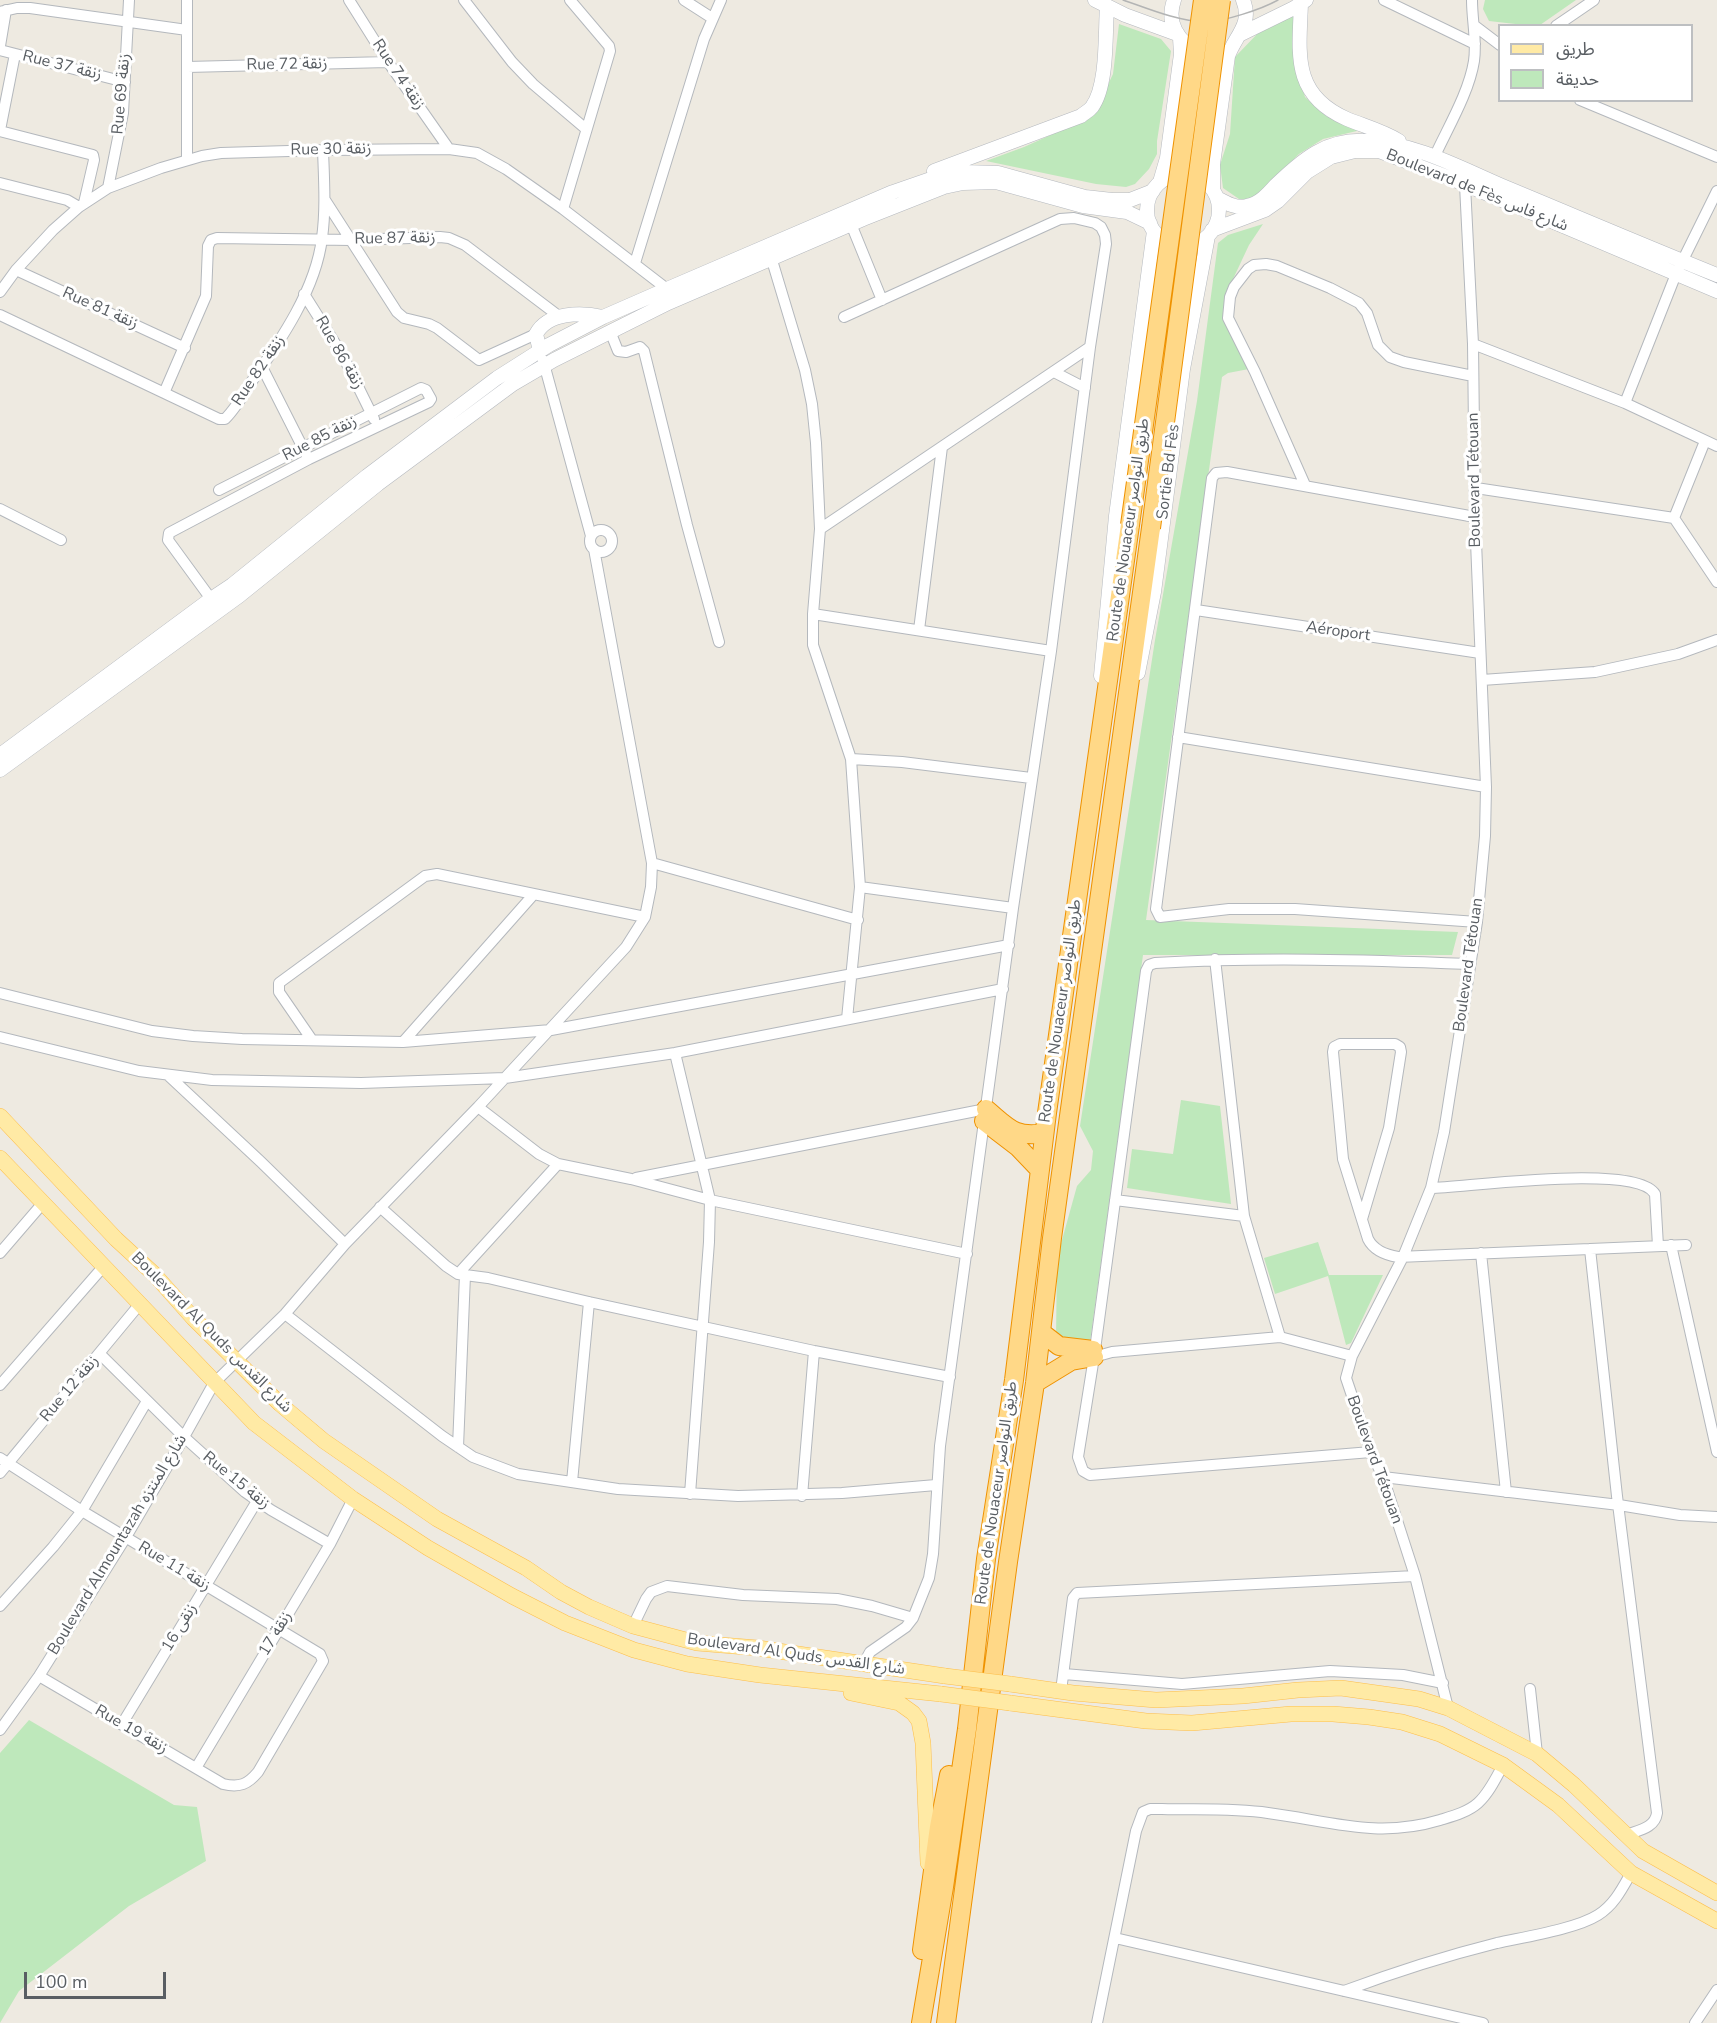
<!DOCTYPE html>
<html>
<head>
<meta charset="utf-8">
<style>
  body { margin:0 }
  #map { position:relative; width:1717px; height:2023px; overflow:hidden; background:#eeeae1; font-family:"Nunito Sans","Noto Sans Arabic",sans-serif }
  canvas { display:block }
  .legend { position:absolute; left:1498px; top:24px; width:195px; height:78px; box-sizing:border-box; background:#fff; border:2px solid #bdbfc1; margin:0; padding:8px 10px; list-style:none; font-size:18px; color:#595e63 }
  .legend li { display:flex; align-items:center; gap:12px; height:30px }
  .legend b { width:30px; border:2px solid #bdbfc1 }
  .scale { position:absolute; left:24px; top:1972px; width:142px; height:27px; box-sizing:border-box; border:3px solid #595e63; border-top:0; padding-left:8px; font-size:18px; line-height:21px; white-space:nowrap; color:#595e63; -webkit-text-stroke:4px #fff; paint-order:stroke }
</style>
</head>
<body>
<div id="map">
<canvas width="1717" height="2023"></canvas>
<ul class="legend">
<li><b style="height:8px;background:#ffeaa5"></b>طريق</li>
<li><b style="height:16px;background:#bee8bb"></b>حديقة</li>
</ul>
<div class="scale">100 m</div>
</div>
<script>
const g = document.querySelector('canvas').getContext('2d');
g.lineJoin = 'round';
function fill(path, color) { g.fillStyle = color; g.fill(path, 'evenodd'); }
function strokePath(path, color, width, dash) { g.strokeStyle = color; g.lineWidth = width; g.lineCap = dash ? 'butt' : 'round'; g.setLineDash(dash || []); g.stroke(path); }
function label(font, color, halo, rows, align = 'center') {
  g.font = font + ' "Nunito Sans","Noto Sans Arabic",sans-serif'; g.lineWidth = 6; g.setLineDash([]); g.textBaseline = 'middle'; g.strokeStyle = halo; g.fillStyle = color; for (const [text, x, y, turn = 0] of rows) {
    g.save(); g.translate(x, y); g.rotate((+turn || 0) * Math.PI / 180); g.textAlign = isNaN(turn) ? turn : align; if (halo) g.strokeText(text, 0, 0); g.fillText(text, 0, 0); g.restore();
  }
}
const green = new Path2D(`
  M1485,0H1576L1540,25L1533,26L1489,21L1483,9Z
  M1295,14L1297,67L1305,97L1326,116L1361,130L1323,139L1299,154L1254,199H1239L1223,188L1220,165L1230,134L1235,57L1261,30Z
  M1119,24L1161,39L1171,51L1157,141V154L1149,169L1135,184L1126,187L1096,184L986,161L1024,147L1093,116L1113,74Z
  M1263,224L1249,245L1226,294L1249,369L1228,373L1222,377L1146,920L1458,932L1452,955H1143L1090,1342L1056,1338L1057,1258L1077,1186L1091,1170L1093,1151L1080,1126L1155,640L1197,401L1218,243L1228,235Z
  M1181,1100L1220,1106L1231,1204L1127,1188L1132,1149L1173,1154Z
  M1318,1242L1329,1275H1383L1351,1343L1346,1345L1328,1276L1275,1294L1264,1258Z
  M29,1720L174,1805L197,1807L206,1861L129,1906L19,1991L0,2023V1753Z`);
const street = new Path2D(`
  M349,0L388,62L449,149
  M464,0L512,62L533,84L586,129
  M684,0L712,18
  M1384,0L1475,44
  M0,12L17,8H30L187,30
  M1475,26L1500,45
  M1556,26L1594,0
  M0,46L6,10
  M0,50L125,82
  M187,67L388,62
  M1580,100L1717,157
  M0,130L15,54
  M0,131L93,155L94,160L84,203
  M1434,158C1447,129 1469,93 1474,61C1477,41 1472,21 1472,0
  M187,160V0
  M0,183L67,200L79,207
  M108,188L123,113L129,0
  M325,200L397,312L404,318L429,324L437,328L479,360L536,334
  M563,209L610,51L609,46L570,0
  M851,224L882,300
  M771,257L805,370L812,404L816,443L820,529L813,614V645L851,759L860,887L847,1019
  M635,263L704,39L721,0
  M16,270L185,348
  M0,292L16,270L53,230L79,207L108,188L161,168L202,156L221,153L323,150L449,149L477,153L506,169L563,209L667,289
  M304,294L343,356L374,419
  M0,315L219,419H225C236,408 244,394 252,381C281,340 316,289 322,238C326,209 324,179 323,150
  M844,317L1060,219L1074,218L1095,223L1101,227L1105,235L1106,244L1090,347L1051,651L1013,908L940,1446L933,1554L929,1578L913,1618L906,1627L870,1652L864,1663
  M610,331L618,351L626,352L640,347L644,351L687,525L719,642
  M1473,344L1625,403L1717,446
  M543,360L591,536
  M262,367L306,454
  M1054,372L1085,388
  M164,393L206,296L208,246L211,240L217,238L351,240L440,237L449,238L465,245L560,317
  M1625,403L1676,274L1717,191
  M1305,485L1255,372L1228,318L1230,297L1234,287L1248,269L1254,265L1266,264L1277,266L1330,288L1359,303L1367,313L1378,345L1390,357L1404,362L1473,376
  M1476,488L1674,518L1717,582
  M0,509L61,540
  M1475,517L1227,472L1216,473L1212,478L1156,909L1160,917L1229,909H1295L1477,922
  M1674,518L1705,441
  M820,529L1090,347
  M590 541a11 11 0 1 1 22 0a11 11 0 1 1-22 0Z
  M211,599L168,540L169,533L309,459L429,402L431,399L426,390L421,388L219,490
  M1196,610L1480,653
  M813,614L1051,651
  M919,630L942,447
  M1482,680L1595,672L1678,654L1717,640
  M1178,737L1486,787
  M851,759L902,762L1031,778
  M652,863L858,920
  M860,887L1013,908
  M1215,959L1244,1216L1280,1337
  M0,993L152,1031L193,1036L242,1039L403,1042L551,1030L1009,945
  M0,1037L139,1071L212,1080L361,1083L505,1078L675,1053L1003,989
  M312,1040L279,992V983L425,876L437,874L645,917
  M403,1042L534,894
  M675,1053L710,1200L709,1242L690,1494
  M169,1076L261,1162L345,1244
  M478,1107L539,1154L558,1164L631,1179L710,1200L967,1254
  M636,1178L986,1109
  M1431,1188C1469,1187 1637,1163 1655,1194L1658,1246
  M1115,1200L1244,1216
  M380,1207L446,1266L458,1274L465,1275L488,1278L589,1302L814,1351L950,1377
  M1362,1219L1389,1128L1401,1052L1400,1047L1395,1044H1340L1334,1047L1333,1052L1343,1159L1368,1239C1374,1251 1386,1255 1398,1257L1686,1245
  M1671,1245L1717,1452
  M1590,1249L1617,1496L1657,1813C1655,1828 1639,1830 1626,1835
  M0,1253L43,1203
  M1481,1253L1506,1492
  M458,1274L558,1164
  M285,1314L442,1436L473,1457L518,1474L618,1489L738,1496L842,1493L936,1485
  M100,1354L184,1437L245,1492L271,1510L330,1544
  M1094,1357L1112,1352L1280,1337L1352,1356
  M0,1385L103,1267
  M458,1447L465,1275
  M1371,1452L1090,1475L1083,1471L1078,1457L1094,1357L1146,971L1149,965L1155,963C1260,957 1365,960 1470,964
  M0,1458L82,1511L320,1654L323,1661L258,1772C248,1784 240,1788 223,1784L39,1676
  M0,1473L139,1305
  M1383,1477L1619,1505L1680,1515L1717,1517
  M572,1482L589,1302
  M802,1496L814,1351
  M0,1606L53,1547L82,1511L147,1401
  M633,1626L646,1599L651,1592L667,1586L743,1595L837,1599L872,1606L913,1618
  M1064,1674L1182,1684L1330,1671L1403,1675L1443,1683
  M1530,1689L1537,1754
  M1061,1691L1073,1598L1077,1593L1415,1576
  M1448,1708L1415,1576L1383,1477L1371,1452L1346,1378L1352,1356L1403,1257L1431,1188L1444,1132L1477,922L1485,836L1486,787L1475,517L1473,344L1465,185
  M122,1724L257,1501
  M0,1730L39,1676L126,1537L170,1462L214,1383L285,1314L345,1244L478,1107L626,947L645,917L651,887L652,863L594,549
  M196,1768L330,1544L353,1499
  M1115,1938L1483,2023
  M1344,1991C1395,1972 1445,1956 1497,1943C1524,1937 1576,1929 1598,1915C1614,1905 1622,1889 1631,1873
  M1097,2023L1136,1831L1143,1812L1150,1809H1162C1197,1810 1233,1808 1268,1813C1330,1821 1377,1839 1440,1820C1453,1816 1468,1812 1478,1803C1489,1793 1496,1778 1503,1765
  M1695,2023L1717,1990`);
const secondary = new Path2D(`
  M1095,0L1125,15L1177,34
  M1174,0C1168,17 1173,32 1186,44
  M1301,4C1299,55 1292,95 1347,119C1364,126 1383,131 1399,141
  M1241,34L1294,8L1306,0
  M934,171L1081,116C1084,113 1089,111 1092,107C1108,85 1105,34 1107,6
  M1147 210a36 36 0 1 1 72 0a36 36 0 1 1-72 0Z
  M1160,182L1167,158L1181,54L1180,38
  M1213,190V164L1228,56C1235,36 1253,24 1243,0
  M1217,198C1226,203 1236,209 1247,206C1259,204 1268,194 1276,185C1303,159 1326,139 1366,141C1416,143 1462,169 1507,188C1577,217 1647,247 1717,275
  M1212,230L1265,210L1278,201L1307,172L1331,157L1355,151H1379L1450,178L1717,291
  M540,351L536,334C548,312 581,312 603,317
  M1138,673L1154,592L1183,369L1208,236
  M1101,676L1116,516L1154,231
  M0,755L211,599L232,585L367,476L497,378L549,345L603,317L667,289L893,192L942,175L963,172L998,173L1085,197L1112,200H1130L1153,191
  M0,770L239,596L378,484L513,384L554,360L668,303L863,219L944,187L963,183L996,182L1083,206L1127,212L1150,223`);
const primary = new Path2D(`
  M0,1116L116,1239L154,1274L193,1318L280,1404L324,1441L437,1519L526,1568L561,1592L589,1607L633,1626L697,1643L758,1648L945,1676
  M0,1158L254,1423L353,1499L428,1548L512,1596L565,1623L634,1650L687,1664L760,1675L941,1694
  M1010,1684L1073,1693L1156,1700L1243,1696L1298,1690L1341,1688L1419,1699L1448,1708L1537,1754L1574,1785L1643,1851L1717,1893
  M851,1693L899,1703L913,1713L919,1721L923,1743L928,1863
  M1010,1703L1146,1721L1192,1723L1291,1714H1333L1369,1717L1402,1722L1440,1734L1503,1765L1558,1805L1631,1873L1717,1921`);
const highway = new Path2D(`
  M986,1109C1008,1127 1014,1138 1044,1133
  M984,1121L1018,1147L1039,1169
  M1041,1332L1059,1346L1093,1350
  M1035,1383L1071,1361L1094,1357
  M922,1950L939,1827L949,1775
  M921,2023L944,1887L967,1729L986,1559L1014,1380L1047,1113L1130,525
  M946,2023L1008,1562L1035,1383L1052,1238L1151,528`);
const tram = new Path2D(`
  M1123,0C1149,9 1177,21 1205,22C1223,22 1262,9 1278,0`);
const primaryBridge = new Path2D(`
  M945,1676L1010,1684
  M941,1694L1010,1703`);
const highwayBridge = new Path2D(`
  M1130,525L1203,0
  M1151,528L1221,0`);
const streetNames = [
  ["Rue 72 زنقة",287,65,-1],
  ["Rue 37 زنقة",62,66,14],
  ["Rue 74 زنقة",398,75,56],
  ["Rue 69 زنقة",122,94,-85],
  ["Rue 30 زنقة",331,150,-1],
  ["Boulevard de Fès شارع فاس",1477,191,22],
  ["Rue 87 زنقة",395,239,-1],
  ["Rue 81 زنقة",100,309,24],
  ["Rue 86 زنقة",339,353,60],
  ["Rue 82 زنقة",259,371,-56],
  ["Rue 85 زنقة",320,439,-27],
  ["Sortie Bd Fès",1169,472,-83],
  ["Boulevard Tétouan",1475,480,-91],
  ["Route de Nouaceur طريق النواصر",1129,530,-82],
  ["Aéroport",1338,632,8],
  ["Boulevard Tétouan",1469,965,-82],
  ["Route de Nouaceur طريق النواصر",1061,1011,-82],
  ["Boulevard Al Quds شارع القدس",211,1333,45],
  ["Rue 12 زنقة",70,1389,-50],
  ["Boulevard Tétouan",1374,1460,70],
  ["Rue 15 زنقة",236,1481,39],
  ["Route de Nouaceur طريق النواصر",997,1493,-82],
  ["Boulevard Almountazah شارع المنتزه",118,1545,-59],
  ["Rue 11 زنقة",174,1567,31],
  ["زنقى 16",180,1628,-59],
  ["زنقة 17",276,1634,-59],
  ["Boulevard Al Quds شارع القدس",796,1655,8],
  ["Rue 19 زنقة",131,1730,30]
];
fill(green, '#bee8bb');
strokePath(street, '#b4b8bd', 12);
strokePath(secondary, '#b5b9bf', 15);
strokePath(primary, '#fdbe4b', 16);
strokePath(highway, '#ef9200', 20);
strokePath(street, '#fff', 10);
strokePath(secondary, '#fff', 14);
strokePath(primary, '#ffeaa5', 15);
strokePath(highway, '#ffd887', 18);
strokePath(tram, '#b3b4b4', 1.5);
strokePath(primaryBridge, '#fdbe4b', 16, []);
strokePath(highwayBridge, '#ef9200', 20, []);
strokePath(primaryBridge, '#ffeaa5', 15);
strokePath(highwayBridge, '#ffd887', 18);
label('16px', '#595e63', '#fff', streetNames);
</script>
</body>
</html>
